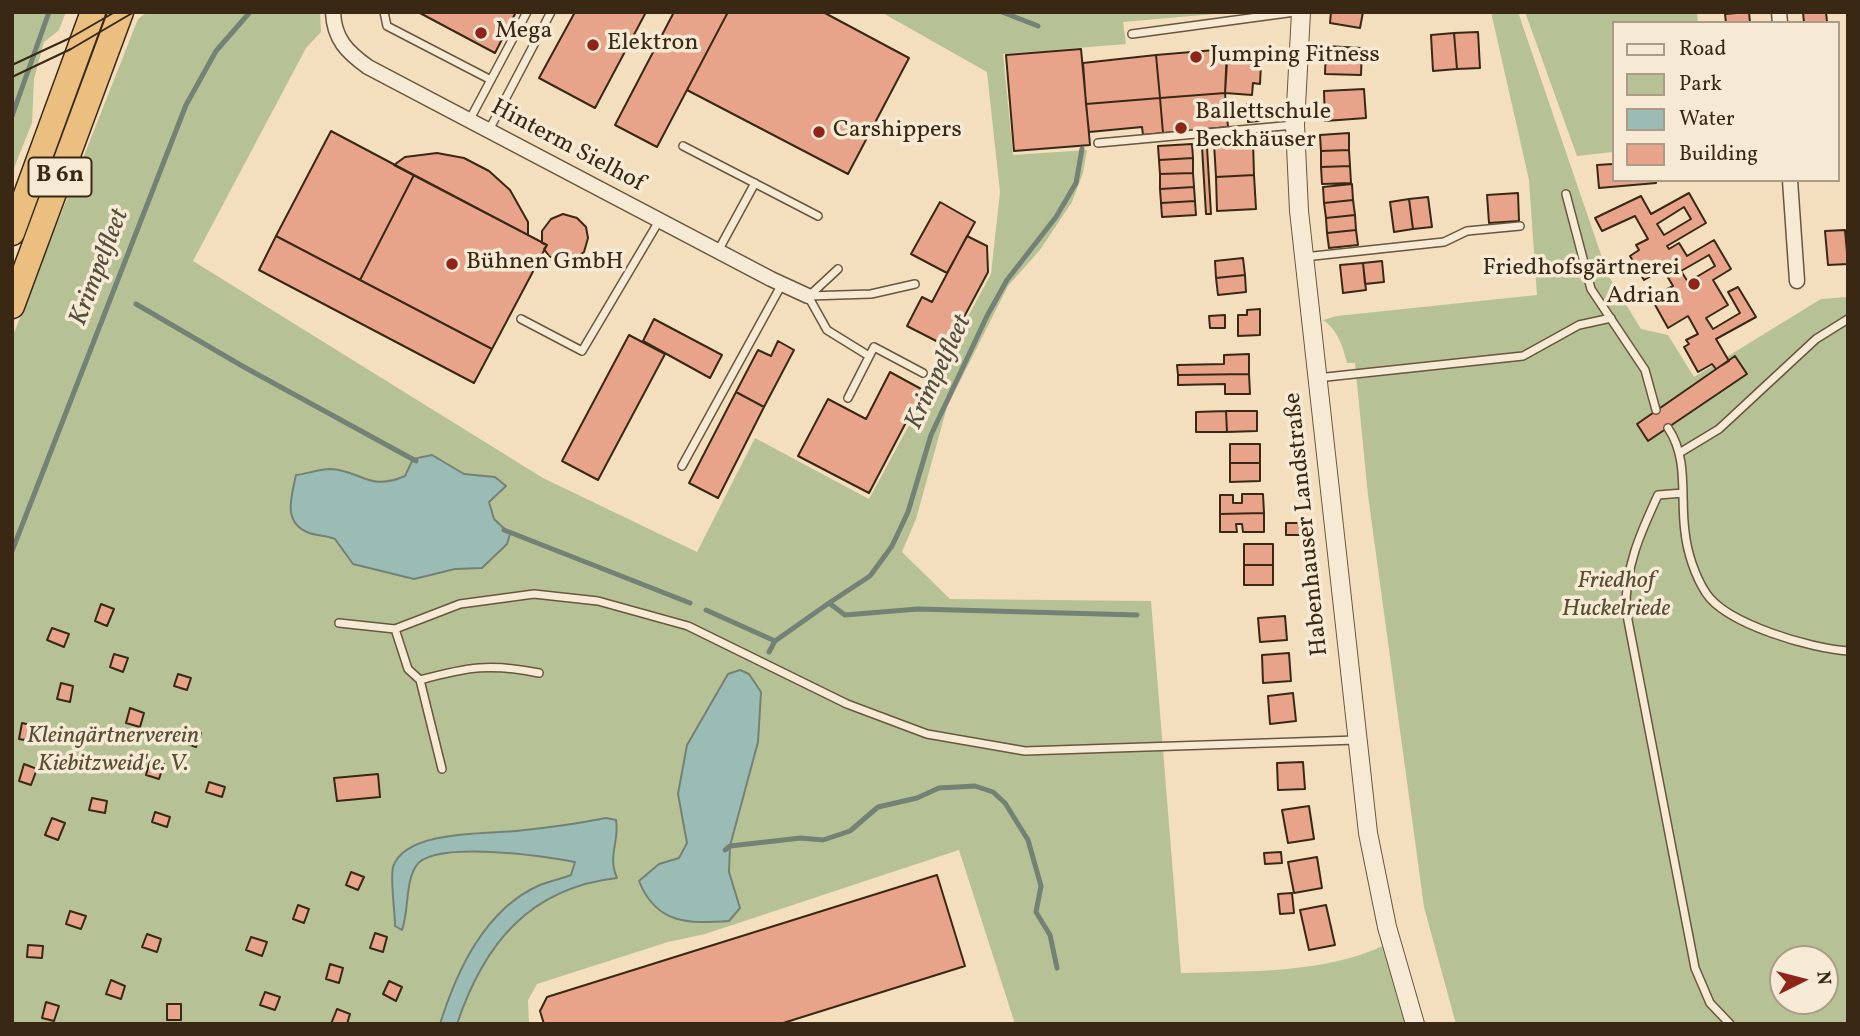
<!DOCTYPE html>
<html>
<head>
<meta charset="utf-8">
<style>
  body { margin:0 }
  #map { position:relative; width:1860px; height:1036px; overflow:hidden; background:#f3debe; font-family:Vollkorn,serif }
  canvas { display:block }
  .frame { position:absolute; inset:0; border:14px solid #392814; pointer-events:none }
  .legend { position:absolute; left:1612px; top:21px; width:228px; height:161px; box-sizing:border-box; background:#f7ead5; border:2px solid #ab9c88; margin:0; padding:9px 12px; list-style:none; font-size:21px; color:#392814 }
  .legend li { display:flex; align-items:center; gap:14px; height:35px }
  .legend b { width:35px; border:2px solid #ab9c88 }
  .north { position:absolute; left:1769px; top:945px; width:70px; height:70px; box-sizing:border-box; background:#f7ead5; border:2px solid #ab9c88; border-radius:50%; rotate:84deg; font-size:19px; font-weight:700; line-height:28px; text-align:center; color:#392814 }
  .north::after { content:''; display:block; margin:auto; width:24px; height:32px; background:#8f2418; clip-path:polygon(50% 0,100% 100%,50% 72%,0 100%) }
</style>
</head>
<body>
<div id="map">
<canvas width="1860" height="1036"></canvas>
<div class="frame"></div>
<ul class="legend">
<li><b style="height:9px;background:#f7ead5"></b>Road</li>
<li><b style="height:19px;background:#b6c295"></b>Park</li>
<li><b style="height:19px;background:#9bbcb5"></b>Water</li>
<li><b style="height:19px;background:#e7a48b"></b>Building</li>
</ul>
<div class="north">N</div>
</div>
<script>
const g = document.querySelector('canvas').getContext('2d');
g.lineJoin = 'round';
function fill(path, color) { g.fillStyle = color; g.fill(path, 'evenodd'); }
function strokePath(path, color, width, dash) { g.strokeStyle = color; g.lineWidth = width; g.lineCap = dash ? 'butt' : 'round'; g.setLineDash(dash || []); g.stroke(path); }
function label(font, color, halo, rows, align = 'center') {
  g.font = font + ' Vollkorn,serif'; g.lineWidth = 7; g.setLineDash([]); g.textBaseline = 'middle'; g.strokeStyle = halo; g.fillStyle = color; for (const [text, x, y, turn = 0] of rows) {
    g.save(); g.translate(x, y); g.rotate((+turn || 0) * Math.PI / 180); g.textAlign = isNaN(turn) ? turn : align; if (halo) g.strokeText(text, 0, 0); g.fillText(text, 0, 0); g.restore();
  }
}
const green = new Path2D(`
  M12,12H66L59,30L44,42L34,79L32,123L12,173Z
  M147,12H320L321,32L306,48L193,261L543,478L697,552L755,438L869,499L991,274L1000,192L987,72L881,12H1237L1123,22L1126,44L1003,54L1013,155L1087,150L1083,173L1072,202L1040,250L1008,286L947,407L916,519L902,552L950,599L1151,601L1181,973C1247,971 1324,974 1385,945L1407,1024H1015L959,850L705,934L668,942L537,984L528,1000L529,1024H12V338L138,19Z
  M1491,12H1518L1608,275L1641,329L1668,335L1694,377L1821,299L1848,297V1024H1456L1424,907L1368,495L1355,363H1347C1343,347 1338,330 1323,320L1337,316L1537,295L1529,180ZM1783,959H1825V1001H1783Z
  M1525,12H1697L1698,23H1613V152L1577,156Z`);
const water = new Path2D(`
  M432,455L464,474L495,477L506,486L489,502L494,519L510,534L507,544L482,568L455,569L414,579L353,564L335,539C325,535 315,536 307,532C282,521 292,495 296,475C307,474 319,469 330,469C361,470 368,492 405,476L413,459Z
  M740,670L749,674L761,692L758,742L730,846L729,872L740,908L729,921C688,924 656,924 639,881L659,864L679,858L687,843L678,794L687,745L728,674Z
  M606,818L616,820C620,841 607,855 617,878C529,888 484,944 457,1024H440C457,970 485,909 540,885C550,881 561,879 571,875L575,862C547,856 432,840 416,866C405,883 409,911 402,930L395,926C395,911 390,879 393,867C405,830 486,834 516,831C546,828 576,824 606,818Z`);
const stream = new Path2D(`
  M1002,12L1038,26
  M12,116L49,12
  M136,304L244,367L416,461
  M504,530L690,603
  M12,551L186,105L216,51L250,12
  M829,603L870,576L892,546L908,512L931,435L987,316L1007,280L1056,217L1076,183L1082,149
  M706,610L775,641
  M769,652L775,641L829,603L845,615L918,609L1137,615
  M725,850L730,846L801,838L823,840L850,831L878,807L917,798L939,788L975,786L993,792L1005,803L1028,840L1041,886L1036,912L1050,935L1057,968`);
const building = new Path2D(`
  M418,12H516L495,53Z
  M575,12H646L595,108L539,78Z
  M674,12H728L657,147L615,125Z
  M728,12H823L909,58L848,174L687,90Z
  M1331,12H1363L1360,28L1330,23Z
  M1749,12L1750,23H1726L1725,14Z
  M1803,12H1826L1827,22L1804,23Z
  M1478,32L1480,68L1457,69L1454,33Z
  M1454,33L1457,69L1433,71L1431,35Z
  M1326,46L1362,48L1361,75L1325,74Z
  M1081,49L1090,145L1014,151L1006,55Z
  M1227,49L1225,93L1160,98L1156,55Z
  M1156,55L1160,98L1086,104L1083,63Z
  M1227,62L1261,64L1260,84L1253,83L1252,95L1225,93Z
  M1364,89L1366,118L1325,121L1324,91Z
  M1225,93L1228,127L1163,133L1160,98Z
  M1160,98L1163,133L1143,135L1142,127L1089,132L1086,104Z
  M1258,103L1259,121L1248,122L1247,104Z
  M331,131L414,175L360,280L276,236Z
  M1349,133V150L1321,151L1320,135Z
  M1253,141L1254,175L1216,177L1214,143Z
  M1192,144L1193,158L1159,160L1158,146Z
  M1202,147H1207L1211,214H1206Z
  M1349,150L1350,166L1321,167V151Z
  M437,153L464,158L489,171L510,190L528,222V235L394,165L405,157Z
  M1193,158V173L1160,174L1159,160Z
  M1613,164V180H1656V183L1599,188L1597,165Z
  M1350,166L1351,183L1322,184L1321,167Z
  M1193,173L1194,187L1160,189V174Z
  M414,175L547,245L492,349L360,280Z
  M1254,175L1256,209L1217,211L1216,177Z
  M1352,184L1353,200L1324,203L1323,187Z
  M1194,187L1195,201L1161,203L1160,189Z
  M1518,193L1519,221L1489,223L1487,195Z
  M1689,193L1706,223L1667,246L1669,249L1679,243L1687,256L1714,240L1731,269L1713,280L1728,305L1706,318L1713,329L1740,313L1728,292L1738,287L1756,317L1716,339L1729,361L1716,369L1712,364L1698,372L1684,347L1689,344L1686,340L1698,334L1688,316L1668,328L1654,303L1663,298L1660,293L1673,286L1663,269L1644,280L1630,256L1639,250L1636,245L1648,239L1635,216L1602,231L1595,218L1641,196L1651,214ZM1684,207L1691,219L1664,235L1657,224ZM1709,255L1715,266L1688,282L1681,271Z
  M1428,197L1432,227L1413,229L1409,199Z
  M1409,199L1413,229L1394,232L1390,202Z
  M1353,200L1355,215L1326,218L1324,203Z
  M1195,201L1196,215L1162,217L1161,203Z
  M940,202L975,222L947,273L911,254Z
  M563,214L577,218L586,227L588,238L584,252L571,261H558L549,256L544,249L547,245L542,243V231L551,219Z
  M1355,215L1356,230L1327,233L1326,218Z
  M1356,230L1358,245L1329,248L1327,233Z
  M1845,230L1848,264L1828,265L1825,231Z
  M276,236L492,349L474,383L259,270Z
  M967,236L987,246L988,272L948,347L907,326L922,297L932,302Z
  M1243,258L1245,275L1216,278L1215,261Z
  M1382,261L1384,282L1365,284L1363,263Z
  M1363,263L1366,290L1343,293L1340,265Z
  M1245,275L1246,292L1218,295L1216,278Z
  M1260,309V335L1238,336V315H1247V310Z
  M1225,315V328H1210L1209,316Z
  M654,319L722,355L710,378L643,341Z
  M629,335L665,354L598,480L562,461Z
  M778,341L794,350L764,407L736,392L758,350L771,356Z
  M1249,354V374L1178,375L1177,365L1224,364V355Z
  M1735,356L1747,374L1648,441L1637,424Z
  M890,372L923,390L869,493L798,456L828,399L866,419Z
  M1249,374L1250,394H1225V384L1178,385V375Z
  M736,392L764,407L718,498L689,483Z
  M1226,411H1257V431L1227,432Z
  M1226,411L1227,432H1196V412Z
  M1230,444H1260V463H1230Z
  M1230,463H1260V481L1230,482Z
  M1242,494H1263L1264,513L1220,514V495H1233V503H1242Z
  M1264,513V532H1243L1242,524H1236L1237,532H1220V514Z
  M1286,523H1301V535H1286Z
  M1244,544H1273V565H1244Z
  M1244,565H1273V585H1244Z
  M101,604L114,609L107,626L95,621Z
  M1285,616L1287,640L1260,642L1258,618Z
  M52,628L69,634L64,647L47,640Z
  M1289,653L1291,681L1263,683L1262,655Z
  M114,654L128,658L123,672L110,667Z
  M178,674L191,678L187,690L174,686Z
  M61,683L73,686L70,702L57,699Z
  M1293,693L1296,721L1270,724L1268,696Z
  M130,708L144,713L140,727L126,723Z
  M22,723L35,726L31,741L19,739Z
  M188,729L201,733L196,747L184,743Z
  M70,732L85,734L84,745L69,743Z
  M150,761L164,764L159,779L146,775Z
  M1303,762L1305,789L1278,790L1277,763Z
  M24,764L37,769L31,785L19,781Z
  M378,774L380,797L337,801L334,778Z
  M209,782L225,787L222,797L206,792Z
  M92,798L107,801L105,813L89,810Z
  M1309,806L1314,839L1288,843L1282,810Z
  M155,812L170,817L167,827L152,822Z
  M52,818L65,823L58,840L45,835Z
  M1281,852L1282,863L1265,864L1264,853Z
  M1317,857L1322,888L1294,893L1288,862Z
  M351,872L364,877L358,890L346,885Z
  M937,875L965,966L780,1024H544L540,1011L547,997Z
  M1292,893L1294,913L1280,914L1278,894Z
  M298,905L309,909L304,923L293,919Z
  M1326,905L1335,945L1309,950L1300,910Z
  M70,911L86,916L81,929L66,924Z
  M375,933L387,937L383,952L370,948Z
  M147,934L161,939L157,952L142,947Z
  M251,937L267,942L262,956L246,950Z
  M28,945L43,946L42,958L27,957Z
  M330,964L343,968L339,983L326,979Z
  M111,980L125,986L121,999L106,994Z
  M389,981L402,987L396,1001L383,994Z
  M265,992L280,997L275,1010L260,1005Z
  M46,1002L59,1006L54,1021L42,1018Z
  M167,1004H181V1020H167Z
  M337,1009L350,1014L347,1024H331Z`);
const service = new Path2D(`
  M384,12L387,26L491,80
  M1132,34L1295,12
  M469,121L527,12
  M488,132L551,12
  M1098,143L1294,125
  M683,146L818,216
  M1566,194L1591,289L1645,370L1656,410
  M718,251L755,183
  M1304,257L1444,242L1467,231L1520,226
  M808,296L871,294L915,284
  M808,296L827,330L869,356
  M809,296L838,269
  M521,319L582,351L659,221
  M1317,378L1523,356L1579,325L1611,318
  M848,398L874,347L923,373
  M1668,428C1689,459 1680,496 1685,532C1687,552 1695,576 1706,593C1726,624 1812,649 1848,651
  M1681,452L1719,429L1816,339L1848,319
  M682,466L782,284
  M1683,493L1658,495C1640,534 1625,567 1626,610L1695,968L1710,1003L1730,1024
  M339,623L395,629L460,604L534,594L598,601L688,626L847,704L927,734L1025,751L1356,740
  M395,629L408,669L420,680C468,667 490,663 539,673
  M420,680L442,769`);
const minor = new Path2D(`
  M333,12C334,39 347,52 368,67L771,279L808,296
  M1779,12L1780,23
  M1790,180L1797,281`);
const tertiary = new Path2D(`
  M1301,12L1295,125L1299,211L1368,833L1387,927L1415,1024`);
const trunk = new Path2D(`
  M12,233L93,12
  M12,306L121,12`);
const tram = new Path2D(`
  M12,65L70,38L115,12
  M12,77L71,49L134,12`);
const markers = [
  [481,33,7,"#8f2418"],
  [593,45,7,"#8f2418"],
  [1196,57,7,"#8f2418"],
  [1181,128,7,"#8f2418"],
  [819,132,7,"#8f2418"],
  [452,264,7,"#8f2418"],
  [1694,284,7,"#8f2418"]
];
const shields = [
  [60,177,63]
];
const shieldNames = [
  ["B 6n",60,177]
];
const poiNames = [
  ["Mega",495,33],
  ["Elektron",607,45],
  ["Jumping Fitness",1210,57],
  ["Ballettschule",1195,114],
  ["Beckhäuser",1195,142],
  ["Carshippers",833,132],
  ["Bühnen GmbH",466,264],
  ["Friedhofsgärtnerei",1680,270,"right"],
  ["Adrian",1680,298,"right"]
];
const streetNames = [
  ["Hinterm Sielhof",567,147,28],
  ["Habenhauser Landstraße",1308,524,-96]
];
const parkNames = [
  ["Friedhof",1616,583],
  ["Huckelriede",1616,611],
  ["Kleingärtnerverein",113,738],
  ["Kiebitzweid' e. V.",113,766]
];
const waterNames = [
  ["Krimpelfleet",101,268,-69],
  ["Krimpelfleet",940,373,-65]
];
fill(green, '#b6c295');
fill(water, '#9bbcb5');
strokePath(water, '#748175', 2);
strokePath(stream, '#748175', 5);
fill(building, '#e7a48b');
strokePath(building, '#392814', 2);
strokePath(service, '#68563e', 10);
strokePath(minor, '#68563e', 17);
strokePath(tertiary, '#68563e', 20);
strokePath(trunk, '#392814', 27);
strokePath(service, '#f7ead5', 7);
strokePath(minor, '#f7ead5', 14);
strokePath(tertiary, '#f7ead5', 18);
strokePath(trunk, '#eabf7f', 24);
strokePath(tram, '#392814', 2);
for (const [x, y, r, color] of markers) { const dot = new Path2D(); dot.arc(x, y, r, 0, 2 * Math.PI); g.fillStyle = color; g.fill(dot); strokePath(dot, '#f7ead5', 2.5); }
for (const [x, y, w] of shields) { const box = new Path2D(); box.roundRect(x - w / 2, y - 19.5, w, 39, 5); g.fillStyle = '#f7ead5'; g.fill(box); strokePath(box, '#392814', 2); }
label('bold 23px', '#392814', null, shieldNames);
label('24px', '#392814', '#f7ead5', poiNames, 'left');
label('24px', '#392814', '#f7ead5', streetNames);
label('italic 24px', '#584e34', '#f7ead5', parkNames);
label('italic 26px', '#524d3c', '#f7ead5', waterNames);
</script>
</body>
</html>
